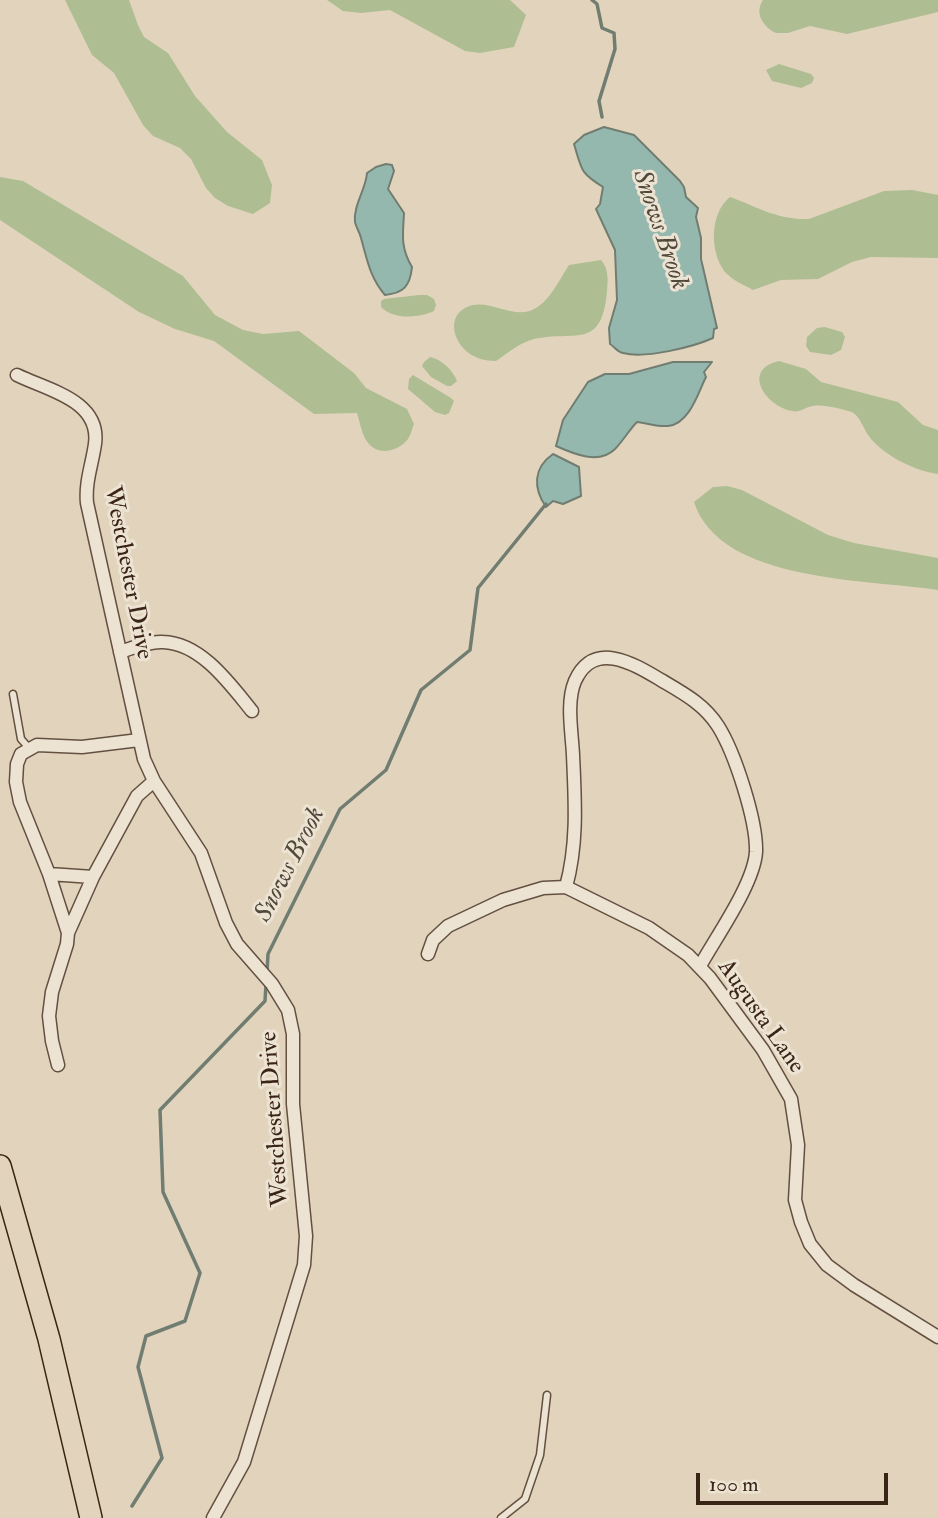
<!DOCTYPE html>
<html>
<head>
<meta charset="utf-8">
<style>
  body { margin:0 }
  #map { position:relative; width:938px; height:1518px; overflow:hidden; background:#e2d4bc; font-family:"IM FELL Double Pica",serif }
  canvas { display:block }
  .scale { position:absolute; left:696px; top:1473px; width:192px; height:32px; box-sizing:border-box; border:4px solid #3a2416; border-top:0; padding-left:9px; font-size:21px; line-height:24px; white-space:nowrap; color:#3a2416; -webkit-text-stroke:5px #ece3d3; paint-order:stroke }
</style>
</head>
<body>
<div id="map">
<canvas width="938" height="1518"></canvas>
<div class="scale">100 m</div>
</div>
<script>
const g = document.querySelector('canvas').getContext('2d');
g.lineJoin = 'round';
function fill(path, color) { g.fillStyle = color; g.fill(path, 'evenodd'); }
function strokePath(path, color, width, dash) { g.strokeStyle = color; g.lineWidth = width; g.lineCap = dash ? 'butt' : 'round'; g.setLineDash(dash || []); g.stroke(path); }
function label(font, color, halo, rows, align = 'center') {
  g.font = font + ' "IM FELL Double Pica",serif'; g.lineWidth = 6; g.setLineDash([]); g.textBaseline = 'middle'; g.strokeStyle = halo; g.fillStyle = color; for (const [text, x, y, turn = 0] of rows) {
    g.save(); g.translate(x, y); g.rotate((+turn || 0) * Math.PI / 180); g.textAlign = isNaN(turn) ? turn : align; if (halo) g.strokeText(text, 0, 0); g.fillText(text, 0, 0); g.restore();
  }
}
const green = new Path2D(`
  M65,0H129L138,25L144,37L168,53L195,96L227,132L262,160L272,185L270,203L253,214L228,206L215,198L206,188L191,159L180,148L153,136L143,125L114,73L92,55Z
  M327,0H510L526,15L514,47L480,53L465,51L390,10L361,13L343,11Z
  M763,0H938V12L847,34L810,26L788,33H776C763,27 754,13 763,0Z
  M779,64L811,74L814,78L812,83L801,88L772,81L766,70Z
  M0,177L23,181L183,276L215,315L243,330L263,334L299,331L354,373L366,388L407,409L414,424C412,428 411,435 408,439C399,451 379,456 369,444C362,437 360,422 357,413L314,414L214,341L175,329L139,312L0,220Z
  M912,190L938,195V258L871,257L852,262L818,279L781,280L753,290C744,285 732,280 725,272C709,251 710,213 730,197C758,207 777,220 809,219L884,191Z
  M601,260C609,269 608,281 607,291C602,351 575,330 534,339C519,343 508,353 496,361C485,361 474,358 466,351C450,336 448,311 473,305C492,301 513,318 532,310C549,303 559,280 569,265Z
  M419,295H427L434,299L436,305L434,311C419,318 393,320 381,307V301L384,299Z
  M825,327L842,332L845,337L841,350L831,355L810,352L806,346L807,337L817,328Z
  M430,357C441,359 453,370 457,381L451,386H447L431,377L422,366L424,362Z
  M779,361L806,369L821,382L898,402L923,425L938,430V474C915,471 882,455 868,435C863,427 860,417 852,412C841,409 824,404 813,406C805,407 800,413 792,411C767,407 740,370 779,361Z
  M413,375L451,398L454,401L449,413L445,415L435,412L408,389L409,379Z
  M727,486L742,490L828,535L854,543L938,558V590C868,579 720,583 694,502L713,487Z`);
const water = new Path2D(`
  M604,127L634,135L680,181L684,187L686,197L698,208L696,217L701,238V259L717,328L714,329L713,338C693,347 645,359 623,353C617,352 615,347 610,344L609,328L617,300L615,250L596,209L600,204L603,187C580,173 582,170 574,144L584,135Z
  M386,164L392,165L394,171L388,189L404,213C403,234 400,247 412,267C410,286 404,293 385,295C370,278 367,259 361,238C360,233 356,227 355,222C353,206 366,189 367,173L376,167Z
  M673,362H712L704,372L706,377C699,390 690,424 668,426C658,427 647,423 637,422C629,430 623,441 615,449C599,465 574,454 556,446L563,420L588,382L605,374H629Z
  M553,454L579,467L581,496L563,504L553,501L546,507C533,488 533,468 553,454Z`);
const stream = new Path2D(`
  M592,0L597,4L602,28L614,33L615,49L599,101L602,117
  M267,972L268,954L340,809L386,770L421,690L470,650L478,588L546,504
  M132,1506L162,1458L138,1367L146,1336L185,1321L200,1273L163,1192L160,1110L265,1001L266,984`);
const service = new Path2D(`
  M13,694L21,739L29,748
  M501,1518L525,1499L540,1455L547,1395`);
const minor = new Path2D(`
  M17,375C47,390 101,400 95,444C92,465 85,482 87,503L144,759L154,781L201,853L226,923L237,944L272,984L288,1010L293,1034V1104L306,1236L304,1265L244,1462L213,1518
  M120,652C133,648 148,641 163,642C201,643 230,684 252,711
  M49,874L93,877
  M566,887C578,843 575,800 573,755C572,733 566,702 575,681C594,639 634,664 661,680C683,693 704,704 718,726C735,753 757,821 756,852C754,884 716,937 700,966
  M68,933L49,874L20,802L16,782L17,764L21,754L37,745L82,747L139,740
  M428,954L433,940L448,926L503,900L543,888L566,887L649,928L688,955L710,978L763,1050L791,1099L798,1145L795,1200L801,1222L810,1244L827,1265L854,1285L938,1337
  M58,1065L52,1041L49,1016L52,992L67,944L68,933L93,877L137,796L154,781`);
const motorway = new Path2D(`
  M0,1166L49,1339L91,1518`);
const streetNames = [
  ["Westchester Drive",127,573,79],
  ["Augusta Lane",760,1017,55],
  ["Westchester Drive",276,1119,-94]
];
const waterNames = [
  ["Snows Brook",659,230,71],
  ["Snows Brook",291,865,-63]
];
fill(green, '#afbd93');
fill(water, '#95b8ae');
strokePath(water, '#717d71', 2);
strokePath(stream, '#717d71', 3.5);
strokePath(service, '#645040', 9);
strokePath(minor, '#645040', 15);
strokePath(motorway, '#3a2416', 24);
strokePath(service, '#ece3d3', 6);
strokePath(minor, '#ece3d3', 12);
strokePath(motorway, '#e2d4bc', 21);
label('24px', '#3a2416', '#ece3d3', streetNames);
label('italic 26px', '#51493c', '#ece3d3', waterNames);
</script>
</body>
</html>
